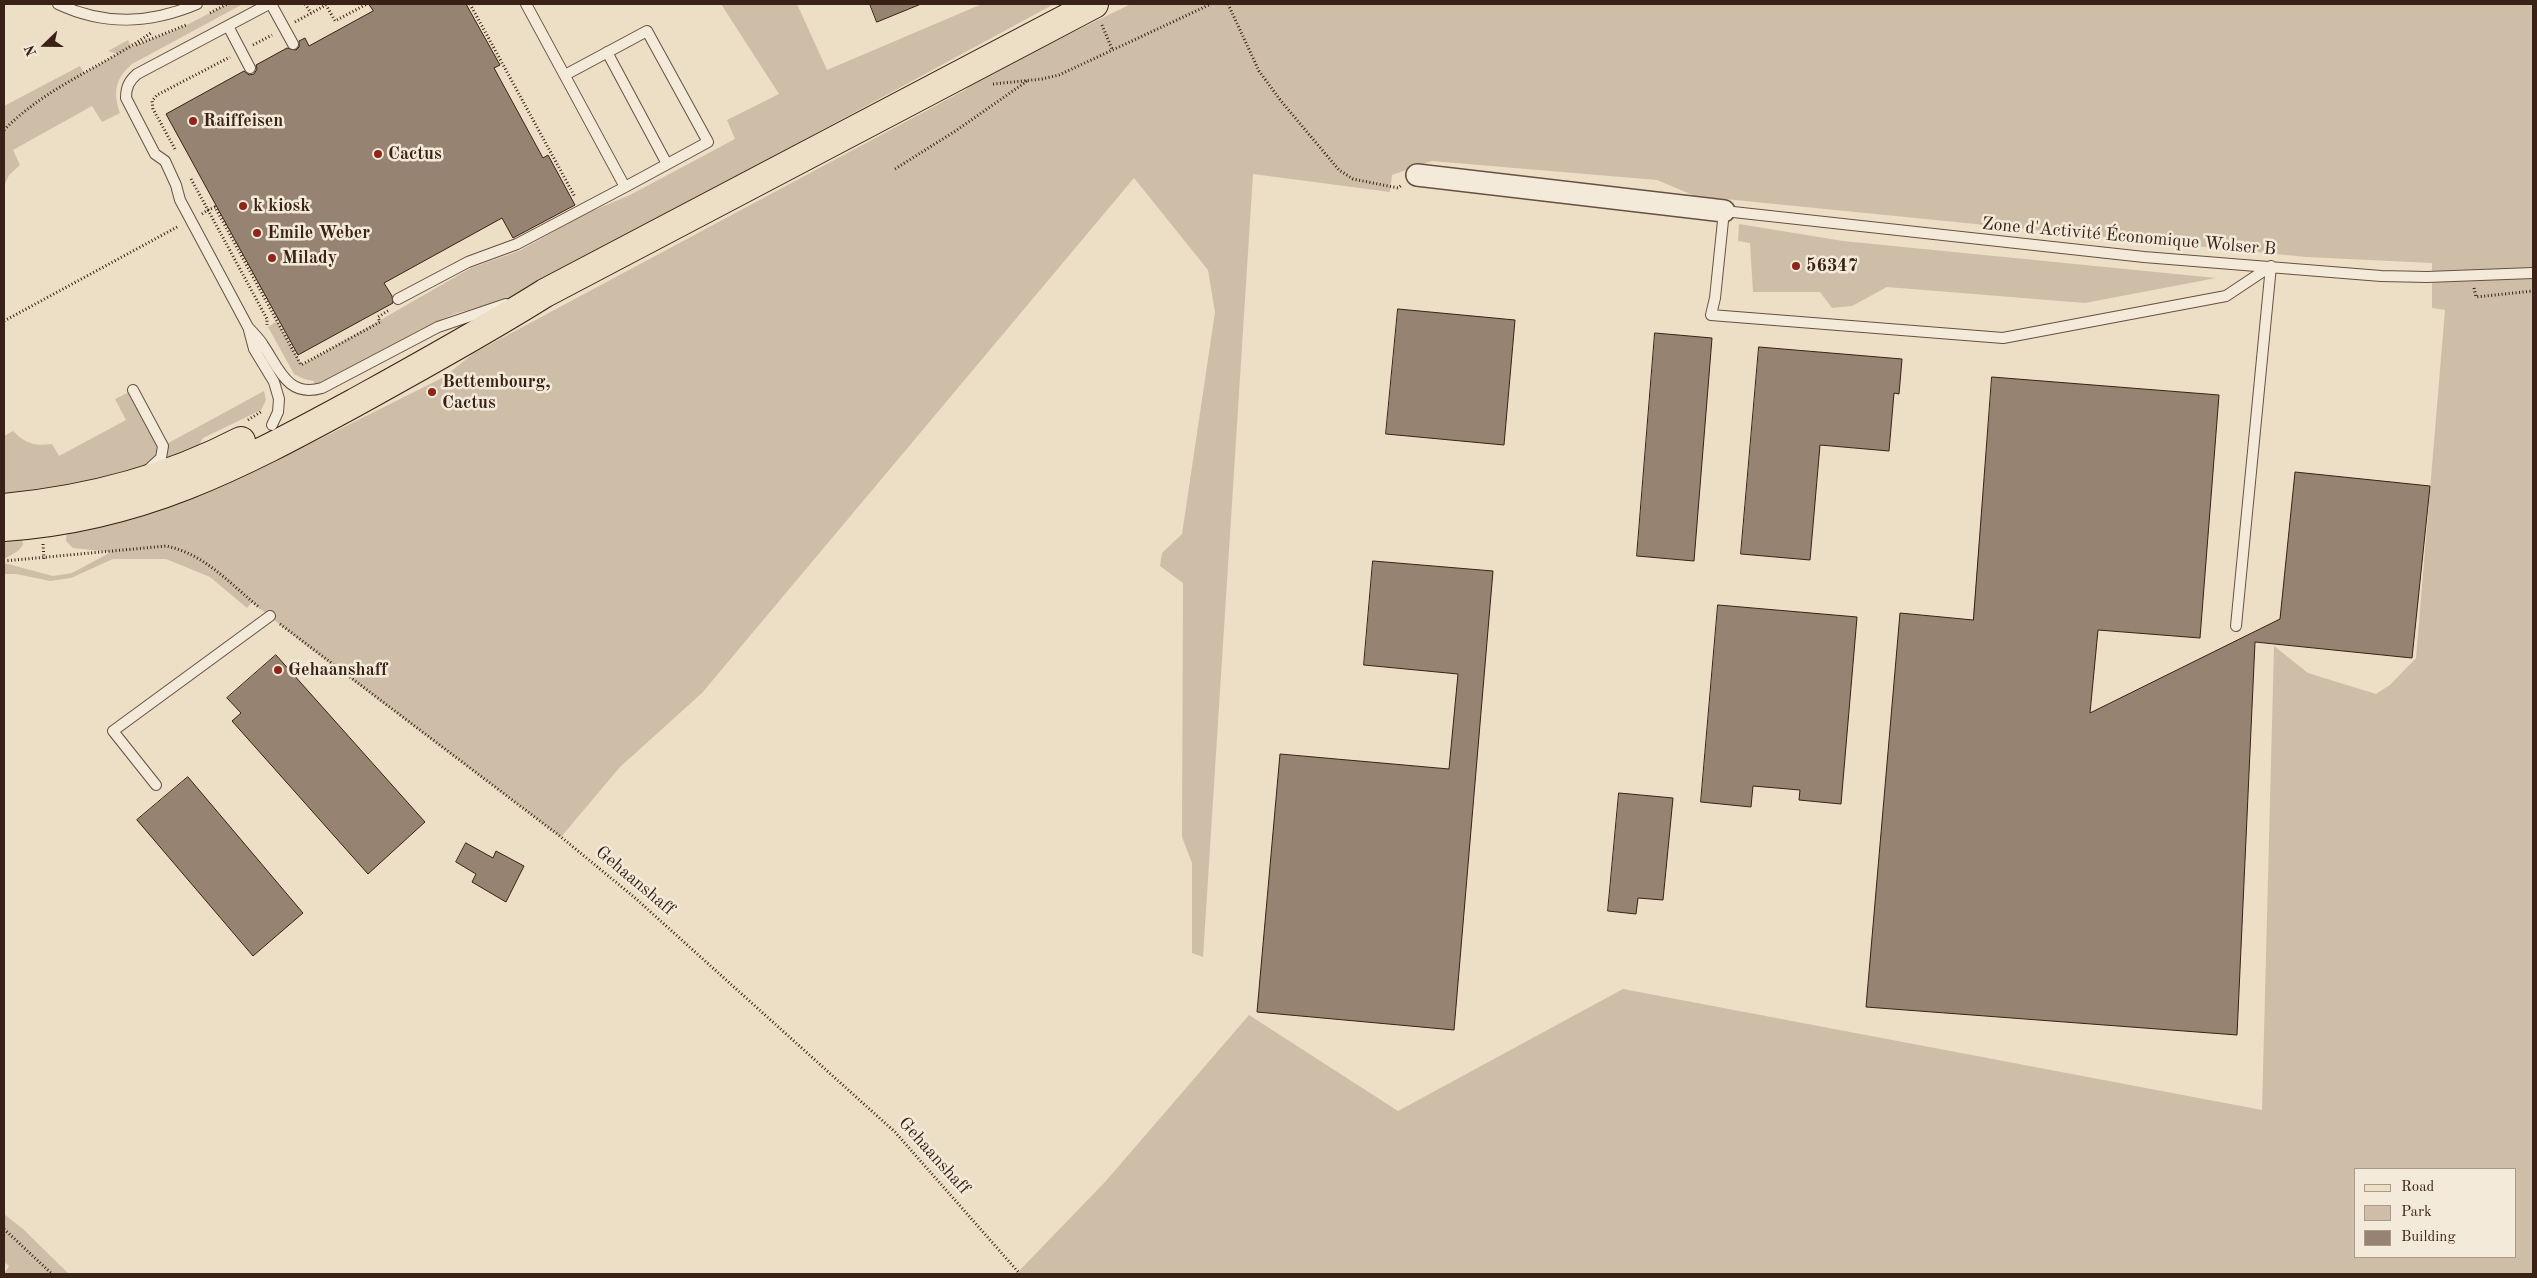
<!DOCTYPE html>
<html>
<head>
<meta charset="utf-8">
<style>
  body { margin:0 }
  #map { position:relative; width:2537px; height:1278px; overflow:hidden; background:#eddec6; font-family:"Old Standard TT",serif }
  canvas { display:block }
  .frame { position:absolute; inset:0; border:5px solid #392115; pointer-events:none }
  .legend { position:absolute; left:2354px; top:1168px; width:162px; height:90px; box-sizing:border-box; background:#f3eada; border:1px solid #a99a8b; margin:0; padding:6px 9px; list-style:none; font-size:15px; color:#392115 }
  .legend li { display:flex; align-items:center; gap:10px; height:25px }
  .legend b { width:25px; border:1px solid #a99a8b }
  .north { position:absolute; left:20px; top:20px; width:50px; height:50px; -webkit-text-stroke:4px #f3eada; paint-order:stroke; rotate:248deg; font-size:14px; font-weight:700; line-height:20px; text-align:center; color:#392115 }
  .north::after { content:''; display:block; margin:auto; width:18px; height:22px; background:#392115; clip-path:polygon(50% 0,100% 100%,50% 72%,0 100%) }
</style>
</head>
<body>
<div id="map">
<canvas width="2537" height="1278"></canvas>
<div class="frame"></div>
<ul class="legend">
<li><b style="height:6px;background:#eddec6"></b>Road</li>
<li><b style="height:14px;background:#cebea8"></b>Park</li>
<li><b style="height:14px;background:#978371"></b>Building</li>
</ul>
<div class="north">N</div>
</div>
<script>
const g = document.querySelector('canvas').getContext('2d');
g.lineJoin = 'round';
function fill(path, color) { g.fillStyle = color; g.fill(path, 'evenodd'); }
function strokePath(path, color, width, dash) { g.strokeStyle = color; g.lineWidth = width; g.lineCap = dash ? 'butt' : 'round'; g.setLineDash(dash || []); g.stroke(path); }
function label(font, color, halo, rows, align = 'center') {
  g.font = font + ' "Old Standard TT",serif'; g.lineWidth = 5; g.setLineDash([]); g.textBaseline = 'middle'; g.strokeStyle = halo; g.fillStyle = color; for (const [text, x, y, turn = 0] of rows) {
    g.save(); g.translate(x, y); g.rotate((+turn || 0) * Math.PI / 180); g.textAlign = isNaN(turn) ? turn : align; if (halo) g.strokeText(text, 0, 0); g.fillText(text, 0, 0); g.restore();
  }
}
const green = new Path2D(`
  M227,4H243L132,64C116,78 112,92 120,113L102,122L92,106L13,150L20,165L9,175L4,186V106L80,66L84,73L118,54L108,51L128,40L131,47L183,27Z
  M721,4H797L827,70L982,4H1054L538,284L499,302L457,313L435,322L319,383L314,384V381L304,379L294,374L268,327L277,321L302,365L471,268L519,251L585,214L630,195L735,139L727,120L779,94Z
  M1131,4H2533V1274H1020L1018,1272L1105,1182L1249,1015L1398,1111L1623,989L2262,1110L2274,646L2308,673L2376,694L2390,685L2416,658L2445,310L2432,308V263L2306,257L1695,196L1657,180L1432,161L1392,175L1390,192L1253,174L1203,957L1192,953V863L1182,837L1183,583L1160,566L1162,553L1182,534L1215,312L1208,270L1134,178L702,693L620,767L561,837L299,640L252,602L247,608L210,577L166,559H113L71,578L50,581L16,574H4V563L53,576L72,573L111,552L73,548L66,541L67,530L300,440L304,447L444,377L474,353L965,90L975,80ZM2356,1169H2516V1257H2356Z
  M1739,224L1843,241L2216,278L2085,303L1887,287L1852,306L1832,308L1820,292H1753L1750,243L1738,241Z
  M133,390L163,446L264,391L266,400L261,410L203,438L199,445L170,465L4,501V436L13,431C26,444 34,446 52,444L59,456L126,420L115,399Z
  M4,533L22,536L23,545L18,551L4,559Z
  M4,1214L23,1229L69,1274H4L9,1266L4,1262Z`);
const building = new Path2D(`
  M369,4H466L500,65L494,68L543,158L548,155L575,205L513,238L502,218L384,283L392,296L393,303L298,355L166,114L244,71L249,75L254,74L257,69L256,65L287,48L296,50L299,47V41L305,38L309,46L373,11Z
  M870,4H921L877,22Z
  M1398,309L1515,320L1504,445L1386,434Z
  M1655,333L1712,338L1694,561L1637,556Z
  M1759,347L1902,359L1899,394L1894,393L1889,451L1820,445L1810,560L1741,554Z
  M1992,377L2219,395L2200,638L2098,630L2090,713L2280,619L2295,472L2430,486L2412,658L2255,642L2237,1035L1866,1007L1900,613L1973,620Z
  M1373,561L1493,571L1454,1030L1257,1012L1280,754L1449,769L1458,674L1364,665Z
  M1718,605L1857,617L1841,804L1799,800L1800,790L1753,786L1751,807L1701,802Z
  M276,655L425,822L368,874L232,721L241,713L227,698Z
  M188,777L303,913L253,956L137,820Z
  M1619,793L1673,798L1663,900L1638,898L1636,914L1608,911Z
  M466,843L493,858L496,851L524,866L506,902L472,882L476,874L456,862Z`);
const path = new Path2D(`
  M305,4L311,13
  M470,4L575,197
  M1228,4L1259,71L1281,101L1339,170L1353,179L1398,188L1402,185
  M210,13L227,4
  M295,22L326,5L335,21L367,4
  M1102,25L1112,49
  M136,45L186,25
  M253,45L272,35
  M993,84L1042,79L1059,75L1211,4
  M4,130C46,87 102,67 151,33
  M175,149L153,109L152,101L157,95L230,57
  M895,169L957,130L1027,81
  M191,179L208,210L215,207L301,365L380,322L378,317L389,310
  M202,214L208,210L267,319V325
  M2474,288L2476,297L2533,291
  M4,321L179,226
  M248,420L262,411
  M43,544L44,559
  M4,561L166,546C205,554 229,583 260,608
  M280,624L561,837L634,897L895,1132L1020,1274
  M4,1229L52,1274`);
const lane = new Path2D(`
  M58,4C105,26 150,24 197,4
  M269,4L137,74C129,81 126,87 126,98L155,154L165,161L176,185L180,200L248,327C253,333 259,338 263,345C279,368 287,398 322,388L438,327L506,304
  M271,4L293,44
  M526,4L625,187L708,142L647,31L565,75
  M228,26L250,68
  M607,52L667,164
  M398,299L468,262L517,244L625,187
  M249,330L254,349L274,382L279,399L278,412L272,425
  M133,390L163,446L161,458L148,470
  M2236,626L2271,266L2226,296L2003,338L1711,315L1715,298L1724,211L2144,257L2381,276L2427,277L2533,273
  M156,785L113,731L270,616`);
const street = new Path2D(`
  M1417,175L1724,211`);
const primary = new Path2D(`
  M4,508C88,500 166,480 241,441
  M4,527C140,518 238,466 354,403C419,367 483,332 545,293L1094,4`);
const markers = [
  [193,121,5,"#8f2418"],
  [378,154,5,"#8f2418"],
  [243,206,5,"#8f2418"],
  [257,233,5,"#8f2418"],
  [272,258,5,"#8f2418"],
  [1796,266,5,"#8f2418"],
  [432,392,5,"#8f2418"],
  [278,670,5,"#8f2418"]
];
const poiNames = [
  ["Raiffeisen",203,121],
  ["Cactus",388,154],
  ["k kiosk",253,206],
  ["Emile Weber",267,233],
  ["Milady",282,258],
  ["56347",1806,266],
  ["Bettembourg,",442,382],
  ["Cactus",442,403],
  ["Gehaanshaff",288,670]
];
const streetNames = [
  ["Zone d'Activité Économique Wolser B",2129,237,5],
  ["Gehaanshaff",635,881,40],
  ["Gehaanshaff",934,1156,48]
];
fill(green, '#cebea8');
fill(building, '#978371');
strokePath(building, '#392115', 1);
strokePath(lane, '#665041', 12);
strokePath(street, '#665041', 24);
strokePath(primary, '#392115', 30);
strokePath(path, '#392115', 3, [1, 2.5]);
strokePath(lane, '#f3eada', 10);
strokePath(street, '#f3eada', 21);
strokePath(primary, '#eddec6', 28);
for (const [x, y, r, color] of markers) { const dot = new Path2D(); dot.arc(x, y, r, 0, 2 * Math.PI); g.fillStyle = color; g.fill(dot); strokePath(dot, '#f3eada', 2); }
label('bold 18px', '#392115', '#f3eada', poiNames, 'left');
label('18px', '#392115', '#f3eada', streetNames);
</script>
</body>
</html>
